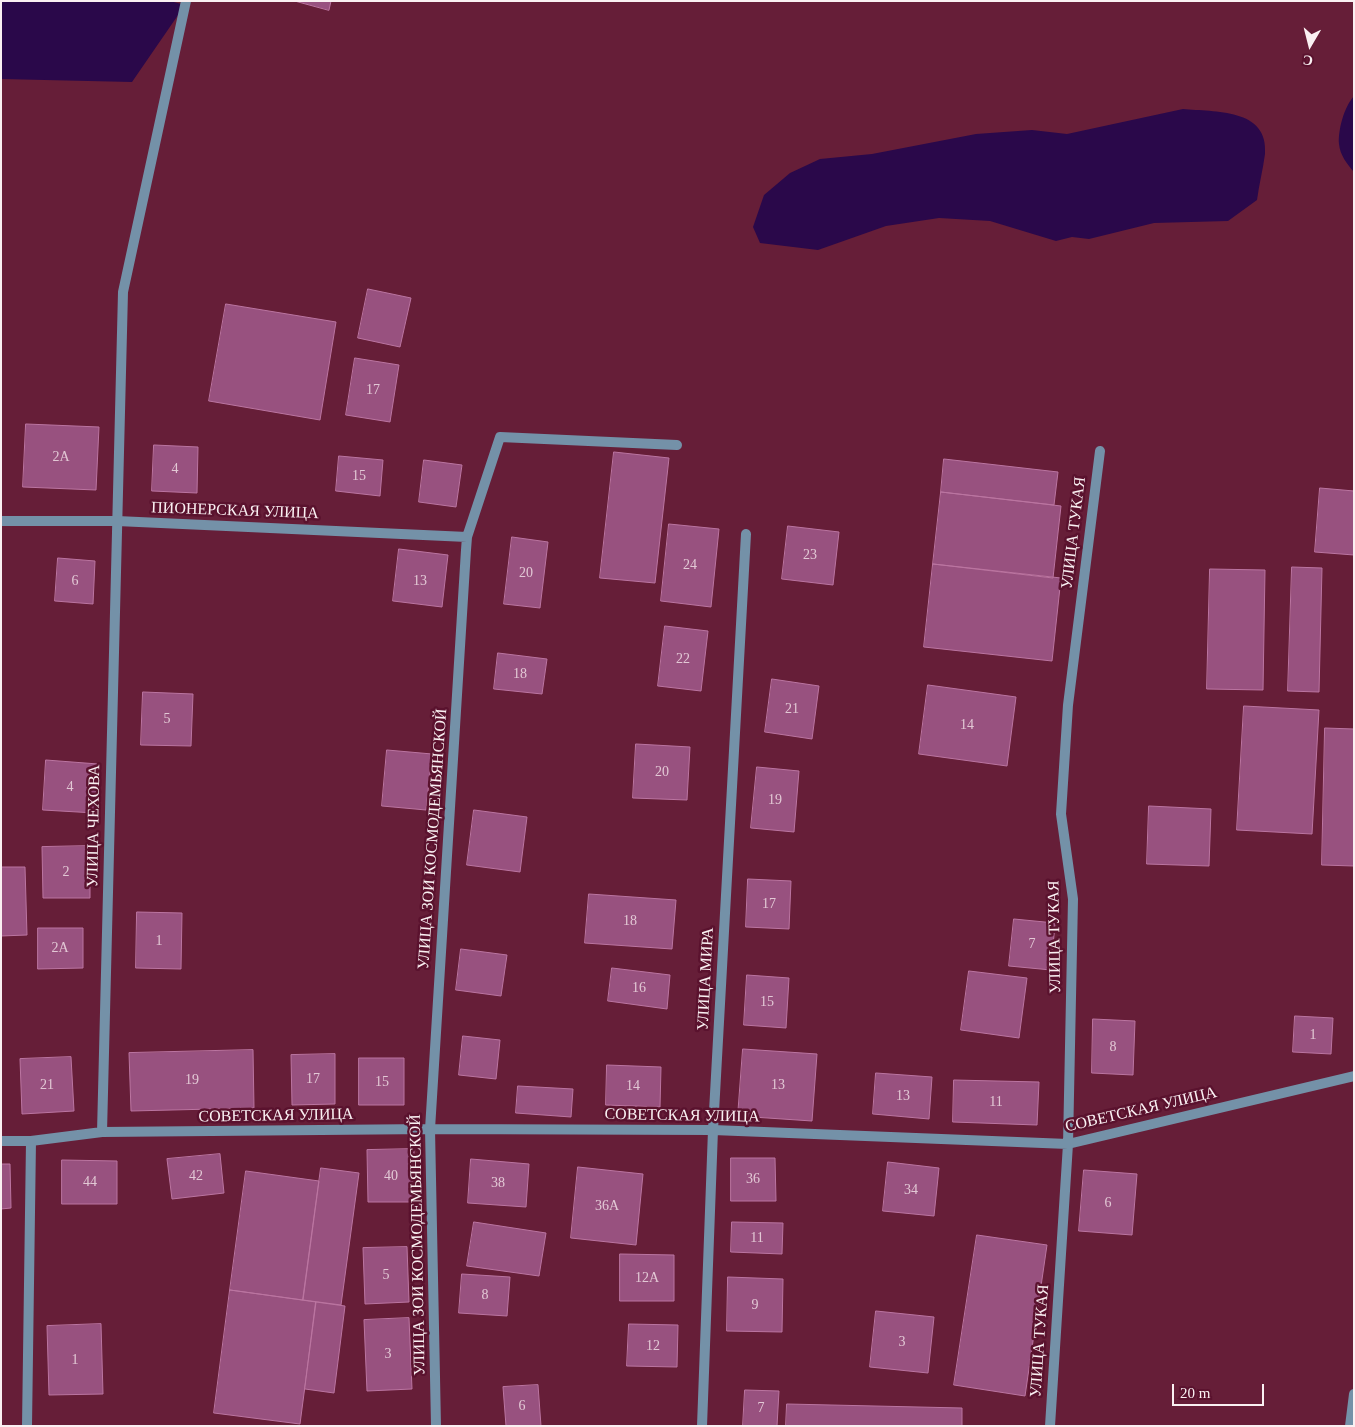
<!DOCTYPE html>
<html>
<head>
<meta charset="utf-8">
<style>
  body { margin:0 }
  #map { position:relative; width:1355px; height:1427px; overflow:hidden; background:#661e38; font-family:Georgia,serif }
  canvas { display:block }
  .frame { position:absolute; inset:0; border:2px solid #faf0f2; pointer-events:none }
  .north { position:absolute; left:1285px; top:20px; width:50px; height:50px; -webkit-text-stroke:4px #5a122e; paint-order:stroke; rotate:188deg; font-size:14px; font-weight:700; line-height:20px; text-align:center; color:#faf0f2 }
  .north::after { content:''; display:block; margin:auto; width:18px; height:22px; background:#faf0f2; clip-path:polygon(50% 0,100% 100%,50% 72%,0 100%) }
  .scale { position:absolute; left:1172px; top:1384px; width:92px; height:22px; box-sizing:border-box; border:2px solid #faf0f2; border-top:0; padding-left:6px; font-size:15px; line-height:18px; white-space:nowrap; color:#faf0f2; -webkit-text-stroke:4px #5a122e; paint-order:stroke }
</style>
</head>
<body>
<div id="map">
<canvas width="1355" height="1427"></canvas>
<div class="frame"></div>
<div class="north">С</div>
<div class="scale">20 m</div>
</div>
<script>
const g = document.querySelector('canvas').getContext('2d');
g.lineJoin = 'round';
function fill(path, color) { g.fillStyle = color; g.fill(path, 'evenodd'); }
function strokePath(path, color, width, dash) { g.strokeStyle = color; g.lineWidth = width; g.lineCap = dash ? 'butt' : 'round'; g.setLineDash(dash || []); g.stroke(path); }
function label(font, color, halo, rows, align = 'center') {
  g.font = font + ' Georgia,serif'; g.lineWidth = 5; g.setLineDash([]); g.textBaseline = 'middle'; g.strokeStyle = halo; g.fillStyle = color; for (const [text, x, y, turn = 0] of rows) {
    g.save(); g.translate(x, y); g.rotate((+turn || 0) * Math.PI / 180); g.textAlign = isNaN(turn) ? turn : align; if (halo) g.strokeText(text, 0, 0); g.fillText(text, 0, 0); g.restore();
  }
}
const water = new Path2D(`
  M1,1H170L185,5L132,82L1,79Z
  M1354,96V172C1347,164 1340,155 1339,144C1338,130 1344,107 1354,96Z
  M1183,109C1214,112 1269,108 1265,154C1263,169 1259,185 1257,200L1228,221L1154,223L1089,239L1072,237L1056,241L990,221L939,218L886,226L818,250L760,243L753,227L764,195L790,173L820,159L872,154L976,134L1032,130L1067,134Z`);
const building = new Path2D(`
  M295,1H331L329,10Z
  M368,289L411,298L400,347L358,338Z
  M226,304L336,322L320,420L209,401Z
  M355,358L399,365L390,422L346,415Z
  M26,424L99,427L96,490L23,487Z
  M154,445L198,447L197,493L152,491Z
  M614,452L669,458L655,583L600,578Z
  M339,456L383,460L380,496L336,491Z
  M944,459L1058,472L1054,505L941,492Z
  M424,460L462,465L456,507L419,502Z
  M1320,488L1354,491V555L1315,552Z
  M941,492L1061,506L1053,578L933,564Z
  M669,524L719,529L711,607L661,601Z
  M788,526L839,532L833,585L782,579Z
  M512,537L548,542L540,608L504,604Z
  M399,549L448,555L442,607L393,601Z
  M58,558L95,561L93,604L55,601Z
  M933,564L1061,578L1052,661L924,647Z
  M1292,567L1322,568L1319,692L1288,691Z
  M1210,569L1265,570L1263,690L1207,689Z
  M665,626L708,631L701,691L658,686Z
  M498,653L547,659L542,694L494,689Z
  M772,679L819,686L812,739L765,732Z
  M928,685L1016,697L1007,766L919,754Z
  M143,692L193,694L191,746L141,745Z
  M1244,706L1319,710L1312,834L1237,830Z
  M1325,728L1354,729V866L1322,865Z
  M636,744L690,747L687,800L633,798Z
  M387,750L432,754L426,810L382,806Z
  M46,760L98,764L95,813L43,810Z
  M757,767L799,771L794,832L751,828Z
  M1149,806L1211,809L1209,866L1147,864Z
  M474,810L527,817L520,872L467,865Z
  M90,846V898H43L42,847Z
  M1,867H25L27,935L1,936Z
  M748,879L791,881L789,929L746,927Z
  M589,894L676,900L672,949L585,943Z
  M137,912L182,913L181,969L136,968Z
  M1014,919L1055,923L1051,970L1009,966Z
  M38,928H83V968L38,969Z
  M461,949L507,955L501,996L456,990Z
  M612,968L670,975L667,1009L608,1001Z
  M969,971L1027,978L1019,1038L961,1030Z
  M747,975L789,978L786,1028L744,1025Z
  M1295,1016L1333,1018L1331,1054L1293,1052Z
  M1093,1019L1135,1021L1133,1075L1092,1073Z
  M463,1036L500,1040L496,1079L459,1075Z
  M743,1049L817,1054L812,1121L738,1116Z
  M253,1050L254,1108L131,1111L129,1053Z
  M335,1054V1104L292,1105L291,1055Z
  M71,1057L74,1111L22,1114L20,1059Z
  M359,1058H404V1105H359Z
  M607,1065L661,1067L660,1107L606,1105Z
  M876,1073L932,1077L929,1119L873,1114Z
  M954,1080L1039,1082L1037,1125L953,1122Z
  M518,1086L573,1089L571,1117L516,1113Z
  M414,1149V1202H368L367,1150Z
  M220,1154L224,1193L172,1199L167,1159Z
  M731,1158H775L776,1201H731Z
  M471,1159L529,1164L526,1207L468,1203Z
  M62,1160L117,1161V1204H62Z
  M888,1162L939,1168L934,1216L883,1211Z
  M1,1164H10L11,1208L1,1209Z
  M578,1167L643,1174L636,1245L571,1238Z
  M321,1168L359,1173L341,1305L303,1300Z
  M1084,1170L1137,1174L1132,1235L1079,1231Z
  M246,1171L319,1181L303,1300L230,1290Z
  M474,1222L546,1233L539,1276L467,1266Z
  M732,1222L783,1223L782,1254L731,1252Z
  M977,1235L1047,1245L1025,1396L954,1385Z
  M407,1247L409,1302L365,1304L363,1248Z
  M620,1254L674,1255V1301H620Z
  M462,1274L510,1277L507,1316L459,1313Z
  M728,1277L783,1279L782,1332L727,1331Z
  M230,1290L316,1302L300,1424L214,1413Z
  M316,1302L345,1306L334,1393L305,1389Z
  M876,1311L934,1317L928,1373L870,1367Z
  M409,1318L412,1389L367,1391L364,1320Z
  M101,1324L103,1394L49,1395L47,1326Z
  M629,1324L678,1325L677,1367L627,1366Z
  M538,1385L541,1426H506L503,1387Z
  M745,1390L779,1391L777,1426H743Z
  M787,1404L962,1408V1426H786Z`);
const minor = new Path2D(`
  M1,521H117L467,537
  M102,1132L123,292L186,1
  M1,1141H31L102,1132L430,1129L713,1130L1068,1144L1354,1076
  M27,1426L31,1141
  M436,1426L430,1129L466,550L467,537L500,437L677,445
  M702,1426L713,1130L746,534
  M1050,1426L1068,1144L1073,899L1061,814L1068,705L1100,451
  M1350,1426L1354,1394`);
const numberNames = [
  ["17",373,390],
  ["2А",61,457],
  ["4",175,469],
  ["15",359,476],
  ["23",810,555],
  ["24",690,565],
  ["20",526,573],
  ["6",75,581],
  ["13",420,581],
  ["22",683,659],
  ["18",520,674],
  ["21",792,709],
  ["5",167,719],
  ["14",967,725],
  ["20",662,772],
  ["4",70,787],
  ["19",775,800],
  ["2",66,872],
  ["17",769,904],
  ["18",630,921],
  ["1",159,941],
  ["7",1032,944],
  ["2А",60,948],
  ["16",639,988],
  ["15",767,1002],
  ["1",1313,1035],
  ["8",1113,1047],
  ["17",313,1079],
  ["19",192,1080],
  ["15",382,1082],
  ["21",47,1085],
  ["13",778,1085],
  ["14",633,1086],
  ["13",903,1096],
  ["11",996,1102],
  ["42",196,1176],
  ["40",391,1176],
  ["36",753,1179],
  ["44",90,1182],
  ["38",498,1183],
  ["34",911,1190],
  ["6",1108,1203],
  ["36А",607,1206],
  ["11",757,1238],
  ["5",386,1275],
  ["12А",647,1278],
  ["8",485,1295],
  ["9",755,1305],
  ["3",902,1342],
  ["12",653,1346],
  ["3",388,1354],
  ["1",75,1360],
  ["6",522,1406],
  ["7",761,1408]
];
const streetNames = [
  ["ПИОНЕРСКАЯ УЛИЦА",235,511,2],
  ["УЛИЦА ТУКАЯ",1074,533,-83],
  ["УЛИЦА ЧЕХОВА",94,826,-89],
  ["УЛИЦА ЗОИ КОСМОДЕМЬЯНСКОЙ",433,839,-86],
  ["УЛИЦА ТУКАЯ",1055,937,-91],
  ["УЛИЦА МИРА",706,979,-87],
  ["СОВЕТСКАЯ УЛИЦА",1141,1110,-13],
  ["СОВЕТСКАЯ УЛИЦА",276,1116,-1],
  ["СОВЕТСКАЯ УЛИЦА",682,1116,1],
  ["УЛИЦА ЗОИ КОСМОДЕМЬЯНСКОЙ",418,1245,-91],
  ["УЛИЦА ТУКАЯ",1040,1341,-86]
];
fill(water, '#2a084a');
fill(building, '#98517f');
strokePath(building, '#bb75a1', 1);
strokePath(minor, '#7491a8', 10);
label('14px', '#e2c8d5', null, numberNames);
label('16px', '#faf0f2', '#5a122e', streetNames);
</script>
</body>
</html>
